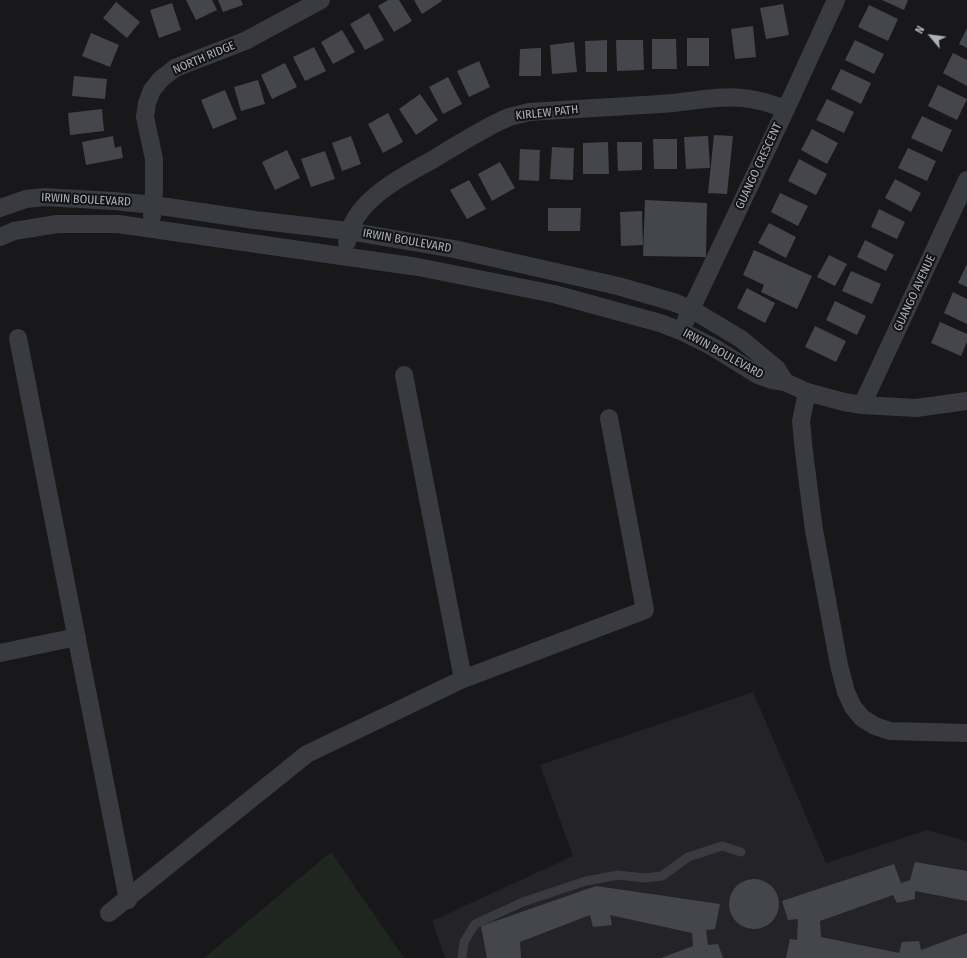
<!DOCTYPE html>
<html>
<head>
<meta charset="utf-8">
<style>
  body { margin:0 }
  #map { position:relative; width:967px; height:958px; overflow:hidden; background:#18181b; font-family:"Fira Sans Condensed",sans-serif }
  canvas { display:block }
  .north { position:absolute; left:911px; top:16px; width:40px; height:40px; -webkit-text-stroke:3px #131316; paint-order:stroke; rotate:299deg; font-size:11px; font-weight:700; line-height:16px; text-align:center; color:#abb0ba }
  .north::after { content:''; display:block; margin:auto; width:14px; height:18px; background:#abb0ba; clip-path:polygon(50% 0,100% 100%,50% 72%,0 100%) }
</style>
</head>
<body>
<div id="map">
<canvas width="967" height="958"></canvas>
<div class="north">N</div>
</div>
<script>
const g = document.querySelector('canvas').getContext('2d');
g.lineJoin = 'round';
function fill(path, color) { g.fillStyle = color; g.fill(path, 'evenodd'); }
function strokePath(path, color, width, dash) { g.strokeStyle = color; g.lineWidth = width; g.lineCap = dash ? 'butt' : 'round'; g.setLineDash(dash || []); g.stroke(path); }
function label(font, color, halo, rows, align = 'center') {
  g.font = font + ' "Fira Sans Condensed",sans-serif'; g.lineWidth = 4; g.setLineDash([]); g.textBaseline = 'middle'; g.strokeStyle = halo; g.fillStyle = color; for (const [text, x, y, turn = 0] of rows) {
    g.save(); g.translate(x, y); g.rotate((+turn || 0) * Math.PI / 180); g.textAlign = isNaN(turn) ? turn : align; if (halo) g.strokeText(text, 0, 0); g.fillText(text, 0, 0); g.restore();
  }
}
const built = new Path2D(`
  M753,692L826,863L927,830L967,841V958H445L432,921L573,856L540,765Z`);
const green = new Path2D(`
  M331,852L404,958H204Z`);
const building = new Path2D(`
  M186,0H212L217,10L196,20Z
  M218,0H241L243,5L223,12Z
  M388,0H399L412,21L394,32L378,6Z
  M414,0H441L442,1L422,14Z
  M882,0H908L904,10Z
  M116,2L140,22L127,38L103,18Z
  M172,3L181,30L159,38L150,10Z
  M783,4L789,35L766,39L760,8Z
  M869,5L898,19L888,41L858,27Z
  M369,13L384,40L365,50L350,24Z
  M753,26L756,57L735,59L731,29Z
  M967,28V48L959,44Z
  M342,30L355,52L333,64L321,42Z
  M91,33L119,45L110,67L82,56Z
  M687,38H709V66H687Z
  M652,39H676L677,69H652Z
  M607,40V72H586L585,41Z
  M616,40H643L644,70L617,71Z
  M855,40L884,54L874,74L845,60Z
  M574,42L577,72L552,74L550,45Z
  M314,47L326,71L305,81L293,57Z
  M541,48V76H519L520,49Z
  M953,53L967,60V86L943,73Z
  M479,61L490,87L469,97L457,71Z
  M285,63L297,87L272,99L261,75Z
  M841,69L871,83L861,104L831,89Z
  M74,76L107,79L105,99L72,96Z
  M448,77L462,104L443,114L429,87Z
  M258,80L265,104L241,111L234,87Z
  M938,85L967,99L957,120L928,106Z
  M225,90L237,119L213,129L201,100Z
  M420,94L438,120L416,135L399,109Z
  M827,99L854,112L844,133L816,120Z
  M102,109L104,131L70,135L68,113Z
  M388,113L403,142L383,153L368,124Z
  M922,116L952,130L942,152L911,138Z
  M812,129L838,143L827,164L801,150Z
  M714,135L733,136L727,194L708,193Z
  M113,136L115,148L121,146L123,158L86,165L82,142Z
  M351,136L361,164L342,171L332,143Z
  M708,136L710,168L686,169L684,137Z
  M653,139H677V169H654Z
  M608,142L609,174H583V143Z
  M617,142H642V170L618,171Z
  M552,147L574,148L573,180L550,179Z
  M908,148L936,161L927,181L898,168Z
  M520,149L540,150L539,181L519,180Z
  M287,150L300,178L275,190L262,162Z
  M325,151L335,179L311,187L301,159Z
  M799,159L827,174L816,195L788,181Z
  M500,162L515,188L492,201L478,174Z
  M895,179L921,193L911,212L885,198Z
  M469,180L486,209L467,219L450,190Z
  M780,193L808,206L798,226L771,212Z
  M645,200L707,203L706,257L643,256Z
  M548,208H581L580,231H548Z
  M879,209L905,222L897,239L871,227Z
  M642,211L643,245L621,246L620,212Z
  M769,223L796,237L786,258L758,243Z
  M865,240L894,255L886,271L857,257Z
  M754,250L812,276L797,309L761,292L764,285L743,275Z
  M829,255L847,264L835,286L817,277Z
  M967,264V287L958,283Z
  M851,271L881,284L872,304L842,291Z
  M747,288L775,303L765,323L737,308Z
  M953,292L967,299V324L944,313Z
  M835,301L866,316L857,335L826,320Z
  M940,322L967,334V342L961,356L931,343Z
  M815,326L846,341L836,362L805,347Z
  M915,862L967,871V901L915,891V899L897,903L893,895L820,921L821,937L899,953L902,942L919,941L921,950L967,933V958H786L790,939L797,940L798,919L788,920L782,901L894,864L901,883L910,880Z
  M729 904a25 25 0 1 1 50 0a25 25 0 1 1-50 0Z
  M596,886L720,904L715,929L706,930L708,945L718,944L723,958H661L693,946L692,933L610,915L612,925L593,927L590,915L520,942L521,958H487L481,926Z`);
const service = new Path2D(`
  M462,958L464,942L475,924L523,902L586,881L618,875L644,878L662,876L688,857L722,846L741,852`);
const minor = new Path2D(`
  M0,208L26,199L44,197L114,201L154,205L255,220L348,231L454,249L618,286L673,302L691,309L741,339L777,369L785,382
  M152,216L154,190V159L145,117L147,103L152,90L161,79L175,68L245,41L321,0
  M0,237L14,231L57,224H118L418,267L554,294L660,323L681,331L713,347L758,375L772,380L785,382L807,392L844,402L862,405L916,408L967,401
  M347,242C352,201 401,177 434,159C453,147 472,136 492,125L509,117L529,112C572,109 616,107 660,104C686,103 716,95 742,98C757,99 772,104 786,109
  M686,320L786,109L836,0
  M18,338L128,900
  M404,375L463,679
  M807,392L801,421L804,452L814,530L839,665L846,692L853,707L862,718L875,726L890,731L967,733
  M862,405L967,180
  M0,653L77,637
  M109,913L307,754L463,679L645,610L609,418`);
const streetNames = [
  ["NORTH RIDGE",204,58,-23],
  ["KIRLEW PATH",547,113,-6],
  ["GUANGO CRESCENT",759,166,-65],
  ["IRWIN BOULEVARD",86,200,3],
  ["IRWIN BOULEVARD",407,241,10],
  ["GUANGO AVENUE",915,293,-65],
  ["IRWIN BOULEVARD",723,354,29]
];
fill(built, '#242428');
fill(green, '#1e261f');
fill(building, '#45464b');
strokePath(service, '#393b40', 9);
strokePath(minor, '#393b40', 18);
label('12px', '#abb0ba', '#131316', streetNames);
</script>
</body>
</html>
